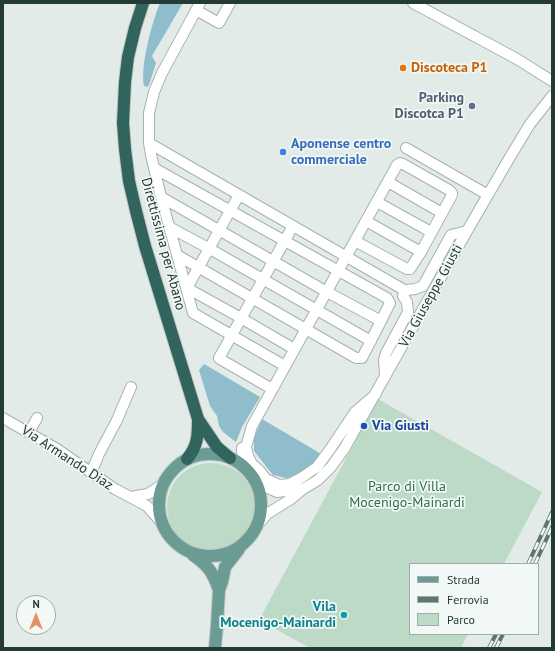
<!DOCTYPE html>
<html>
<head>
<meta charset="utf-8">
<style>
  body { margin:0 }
  #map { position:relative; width:555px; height:651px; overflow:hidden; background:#e2ebe8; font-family:"PT Sans",sans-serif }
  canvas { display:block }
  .frame { position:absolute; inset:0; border:4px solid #243a36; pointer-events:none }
  .legend { position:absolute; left:409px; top:563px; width:130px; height:72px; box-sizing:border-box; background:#f2f8f5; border:1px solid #a0aca9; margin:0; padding:5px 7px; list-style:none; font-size:12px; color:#243a36 }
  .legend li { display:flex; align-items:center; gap:8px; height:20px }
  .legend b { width:20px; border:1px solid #a0aca9 }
  .north { position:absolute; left:16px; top:595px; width:40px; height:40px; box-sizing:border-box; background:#f2f8f5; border:1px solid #a0aca9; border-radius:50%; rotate:0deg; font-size:11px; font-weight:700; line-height:16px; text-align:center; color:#243a36 }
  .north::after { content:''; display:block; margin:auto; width:14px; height:18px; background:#e59066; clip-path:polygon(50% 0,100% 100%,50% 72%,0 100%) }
</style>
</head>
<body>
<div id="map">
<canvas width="555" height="651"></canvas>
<div class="frame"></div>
<ul class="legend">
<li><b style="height:5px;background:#6b9c94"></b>Strada</li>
<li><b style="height:5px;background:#5e7671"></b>Ferrovia</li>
<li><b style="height:11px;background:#bddac7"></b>Parco</li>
</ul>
<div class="north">N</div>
</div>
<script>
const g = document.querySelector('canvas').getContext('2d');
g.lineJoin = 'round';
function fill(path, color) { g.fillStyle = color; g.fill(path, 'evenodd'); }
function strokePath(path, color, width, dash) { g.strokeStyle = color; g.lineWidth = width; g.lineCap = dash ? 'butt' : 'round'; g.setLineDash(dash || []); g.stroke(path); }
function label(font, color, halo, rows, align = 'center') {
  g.font = font + ' "PT Sans",sans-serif'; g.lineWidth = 3.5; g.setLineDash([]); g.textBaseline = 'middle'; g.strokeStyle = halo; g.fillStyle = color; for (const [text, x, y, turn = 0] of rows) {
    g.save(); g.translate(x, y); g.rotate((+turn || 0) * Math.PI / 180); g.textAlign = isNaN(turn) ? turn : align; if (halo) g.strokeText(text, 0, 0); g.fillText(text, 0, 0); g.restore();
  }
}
const green = new Path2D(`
  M378,399L542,492L504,564H410V634H468L461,648H310L259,620Z
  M167 507a44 44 0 1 1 88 0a44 44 0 1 1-88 0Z`);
const water = new Path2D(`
  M160,3H183L152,56L156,63L149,85L147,87L144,86C140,66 152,22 160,3Z
  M204,364L260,397L242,427L236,442L223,432L219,426L217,416L210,406L199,370Z
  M262,419L323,455L315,463L294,477L286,478L273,475L254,451V438Z`);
const minor = new Path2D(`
  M200,3L162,73L154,92L149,113V143L151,155L161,197L193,313L285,366
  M413,3L517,59L552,81
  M196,10L219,23L230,3
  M149,143L406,291
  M406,148L488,195
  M154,168L387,298L390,303L381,321L363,356L362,358H356L177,255
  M388,182L442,213
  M239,195L187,288L241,318L294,349
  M161,197L327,292L381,321
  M377,202L431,232
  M366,221L421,252
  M169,227L210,249L371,341
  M355,241L407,269H410L421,252L452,195V193L449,190L403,164L400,163L397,165L252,426L246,447L248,456L252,464L259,470L266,479L279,485L290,484L301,478L317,467L331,448L355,412L376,394
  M385,377L384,360L386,353L408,312L407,302L403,296L406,290L415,289L423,286L451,235L467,231
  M272,389L220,359L219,358L293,226
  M3,418L57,449L115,489L147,506L161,522
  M29,433L37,418
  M242,448L243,466
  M91,473L99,454L117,420L131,387
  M252,476L264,486L277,492L303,489
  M131,497L148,494L163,484
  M257,526L267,514L291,499L303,489L318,480L331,467L344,449L467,231L510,157L530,124L552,96`);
const major = new Path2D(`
  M159 505a51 51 0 1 1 102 0a51 51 0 1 1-102 0Z
  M193,555C209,566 213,573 219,590
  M215,648L217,625L219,590L222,582L225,567L239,549`);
const highway = new Path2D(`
  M143,3L135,28L128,57L125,82L123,123L125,149L129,181L136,211L145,246L198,419L217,447L230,458
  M187,459C198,446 198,435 198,419`);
const rail = new Path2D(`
  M528,564L552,512
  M535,564L552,527
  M489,648L496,634
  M496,648L503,634`);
const markers = [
  [403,68,4,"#e8710a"],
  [472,106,4,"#5c6f8a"],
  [283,152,4,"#3f7fe0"],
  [364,426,4,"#1a4fb4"],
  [344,615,4,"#0f9aa8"]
];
const foodNames = [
  ["Discoteca P1",411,68]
];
const serviceNames = [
  ["Parking",464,98],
  ["Discotca P1",464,114]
];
const shopNames = [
  ["Aponense centro",291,144],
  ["commerciale",291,160]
];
const streetNames = [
  ["Direttissima per Abano",163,244,75],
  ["Via Giuseppe Giusti",431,296,-61],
  ["Via Armando Diaz",67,458,33]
];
const transitNames = [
  ["Via Giusti",372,426]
];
const parkNames = [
  ["Parco di Villa",407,487],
  ["Mocenigo-Mainardi",407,503]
];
const cultureNames = [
  ["Vila",336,607],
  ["Mocenigo-Mainardi",336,623]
];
fill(green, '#bddac7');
fill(water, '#8fbdcb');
strokePath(minor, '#a5b2af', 12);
strokePath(major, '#c2c8c7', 14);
strokePath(highway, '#c2c8c7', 14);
strokePath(minor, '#fff', 10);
strokePath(major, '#6b9c94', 12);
strokePath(highway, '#32645e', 12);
strokePath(rail, '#5e7671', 4);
strokePath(rail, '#f2f8f5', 2.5, [8]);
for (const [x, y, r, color] of markers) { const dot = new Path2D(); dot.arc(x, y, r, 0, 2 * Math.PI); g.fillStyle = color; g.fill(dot); strokePath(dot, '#f2f8f5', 1.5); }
label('bold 14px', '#c56008', '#f2f8f5', foodNames, 'left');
label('bold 14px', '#4e5e75', '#f2f8f5', serviceNames, 'right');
label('bold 14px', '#366cbe', '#f2f8f5', shopNames, 'left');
label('14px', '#243a36', '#f2f8f5', streetNames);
label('bold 14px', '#164399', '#f2f8f5', transitNames, 'left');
label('14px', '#326d4e', '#f2f8f5', parkNames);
label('bold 14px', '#0d838f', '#f2f8f5', cultureNames, 'right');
</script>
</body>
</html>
